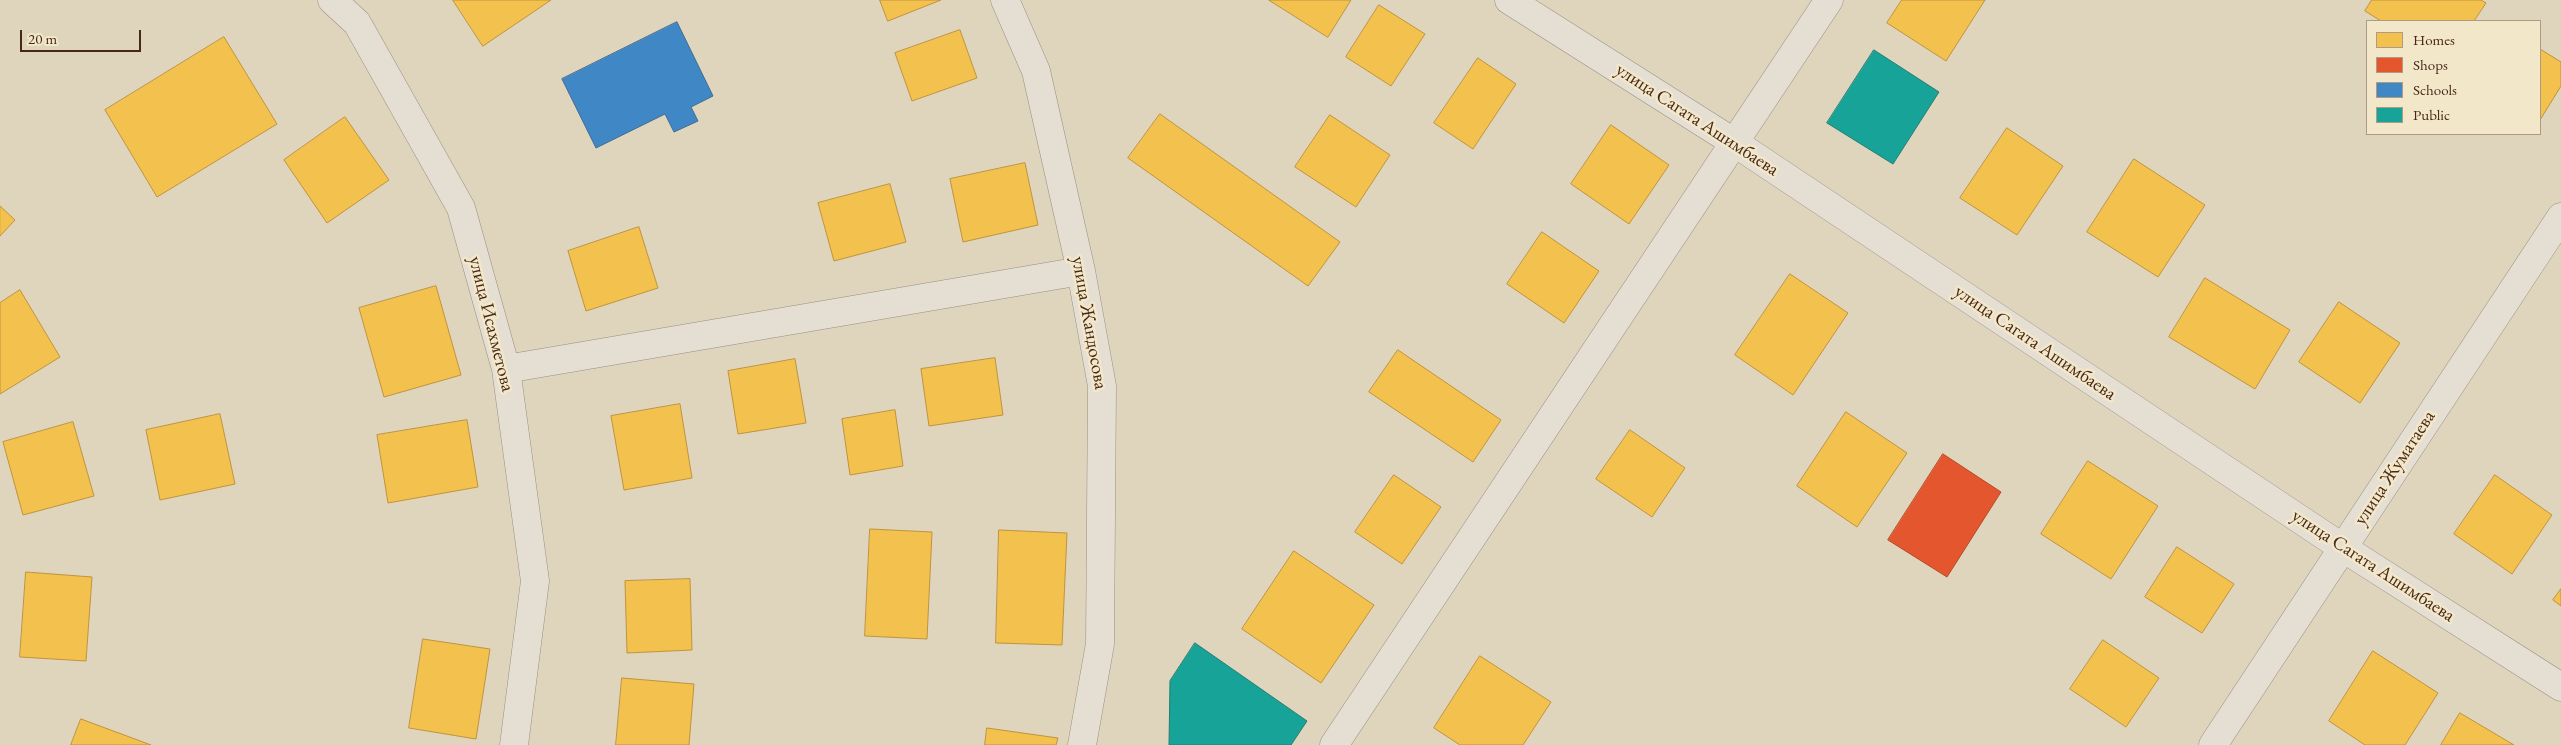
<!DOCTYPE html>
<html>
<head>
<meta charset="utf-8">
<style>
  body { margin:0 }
  #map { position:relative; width:2561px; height:745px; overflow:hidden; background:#dfd4bc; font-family:"EB Garamond",serif }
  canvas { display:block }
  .legend { position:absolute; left:2366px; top:20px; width:175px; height:115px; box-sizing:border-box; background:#f3e7ca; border:1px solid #ae9b82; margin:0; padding:6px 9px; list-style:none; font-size:15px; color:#472817 }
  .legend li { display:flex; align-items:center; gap:10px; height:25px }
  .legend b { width:25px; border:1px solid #ae9b82 }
  .scale { position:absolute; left:20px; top:30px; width:121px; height:22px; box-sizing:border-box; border:2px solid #472817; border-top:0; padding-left:6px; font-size:15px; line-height:18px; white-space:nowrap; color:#472817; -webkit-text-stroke:4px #f3e7ca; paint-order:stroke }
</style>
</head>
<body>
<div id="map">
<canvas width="2561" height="745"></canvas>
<ul class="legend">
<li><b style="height:14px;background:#f2c14e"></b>Homes</li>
<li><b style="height:14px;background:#e4572e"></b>Shops</li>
<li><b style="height:14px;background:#3f88c5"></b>Schools</li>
<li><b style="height:14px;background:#17a398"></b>Public</li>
</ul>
<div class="scale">20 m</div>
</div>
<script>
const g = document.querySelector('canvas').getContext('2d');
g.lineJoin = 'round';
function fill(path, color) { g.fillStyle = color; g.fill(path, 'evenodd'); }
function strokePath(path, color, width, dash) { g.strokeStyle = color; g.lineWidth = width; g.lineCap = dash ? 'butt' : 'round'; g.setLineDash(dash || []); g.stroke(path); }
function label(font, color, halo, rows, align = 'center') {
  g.font = font + ' "EB Garamond",serif'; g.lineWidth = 5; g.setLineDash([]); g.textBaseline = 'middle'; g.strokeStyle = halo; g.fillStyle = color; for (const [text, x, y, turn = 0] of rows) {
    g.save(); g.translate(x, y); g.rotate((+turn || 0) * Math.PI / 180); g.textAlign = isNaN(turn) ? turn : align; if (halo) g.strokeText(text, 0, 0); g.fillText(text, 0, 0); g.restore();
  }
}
const homes = new Path2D(`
  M453,0H551L483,46Z
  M880,0H941L888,21Z
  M1269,0H1351L1328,37Z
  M1902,0H1985L1946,61L1887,23Z
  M2372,0H2481L2486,3L2474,21H2381L2365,11Z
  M1379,5L1425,34L1391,86L1346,57Z
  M960,30L977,78L912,101L895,53Z
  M224,37L277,124L157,197L105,110Z
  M2540,49L2561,62V86L2540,120Z
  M1478,58L1516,84L1473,149L1434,123Z
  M1160,114L1340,242L1308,286L1128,158Z
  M1330,115L1390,155L1356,207L1295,167Z
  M345,117L389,180L327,223L284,160Z
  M1611,125L1669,165L1629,224L1571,184Z
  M2007,128L2063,166L2017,235L1960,198Z
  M2134,159L2205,205L2158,277L2087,232Z
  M1025,163L1038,225L963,242L950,179Z
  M890,184L906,242L834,261L818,203Z
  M0,206L15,220L0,236Z
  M639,227L658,288L586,311L568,251Z
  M1542,232L1599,271L1564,323L1507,284Z
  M1790,274L1848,313L1793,395L1735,355Z
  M2205,278L2290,330L2255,389L2169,337Z
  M436,286L461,375L384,397L359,308Z
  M20,290L60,357L0,394V303Z
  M2339,302L2400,343L2360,403L2299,362Z
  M1398,350L1501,420L1473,462L1369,392Z
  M995,358L1003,415L929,426L921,369Z
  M795,359L806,423L738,434L728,371Z
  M680,404L692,478L624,490L611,416Z
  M895,410L903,466L850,475L842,419Z
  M1846,412L1907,453L1857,527L1797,486Z
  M220,414L235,484L160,500L146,430Z
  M467,420L478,487L388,503L377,435Z
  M73,422L94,496L23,515L3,442Z
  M1630,430L1685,468L1652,517L1596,479Z
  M2088,461L2158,506L2111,579L2041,534Z
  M1394,475L1441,507L1402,564L1355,532Z
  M2495,475L2552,515L2512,574L2454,534Z
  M870,529L932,532L927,639L865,636Z
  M999,530L1067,533L1062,645L996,643Z
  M2177,547L2234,584L2202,633L2145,597Z
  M1294,551L1374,605L1321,683L1242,629Z
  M26,572L92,577L86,661L20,657Z
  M690,579L692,650L627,653L625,581Z
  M2561,589V606L2553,600Z
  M423,639L490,649L476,739L409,728Z
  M2103,640L2159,678L2126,727L2070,689Z
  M2373,651L2438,693L2405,745H2365L2329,721Z
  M1480,656L1551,702L1523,745H1460L1434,728Z
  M622,678L694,684L689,745H616Z
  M2460,713L2514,745H2441Z
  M81,719L151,745H71Z
  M987,728L1058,738L1056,745H985Z`);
const shops = new Path2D(`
  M1943,454L2001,492L1947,577L1888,540Z`);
const schools = new Path2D(`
  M677,22L713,96L691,107L698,121L674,132L665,114L596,148L562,79Z`);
const public = new Path2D(`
  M1874,50L1939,92L1893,164L1827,123Z
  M1195,643L1307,721L1291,745H1169L1170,681Z`);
const minor = new Path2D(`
  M332,0L357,23L461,208L506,369L535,581L514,745
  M1005,0L1036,71L1081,271L1102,386L1100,644L1082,745
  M1509,0L1735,143L2343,548L2561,687
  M506,369L1081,271
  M1334,745L1829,0
  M2213,745L2561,217`);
const streetNames = [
  ["улица Сагата Ашимбаева",1697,120,33],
  ["улица Жандосова",1089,323,80],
  ["улица Исахметова",491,324,76],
  ["улица Сагата Ашимбаева",2035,343,34],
  ["улица Жуматаева",2395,468,-57],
  ["улица Сагата Ашимбаева",2373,566,33]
];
fill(homes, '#f2c14e');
strokePath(homes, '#bf933e', 1);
fill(shops, '#e4572e');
strokePath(shops, '#b54927', 1);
fill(schools, '#3f88c5');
strokePath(schools, '#416b91', 1);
fill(public, '#17a398');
strokePath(public, '#257e71', 1);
strokePath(minor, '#998f80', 29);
strokePath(minor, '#e5dfd3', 28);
label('19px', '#472817', '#f3e7ca', streetNames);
</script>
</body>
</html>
